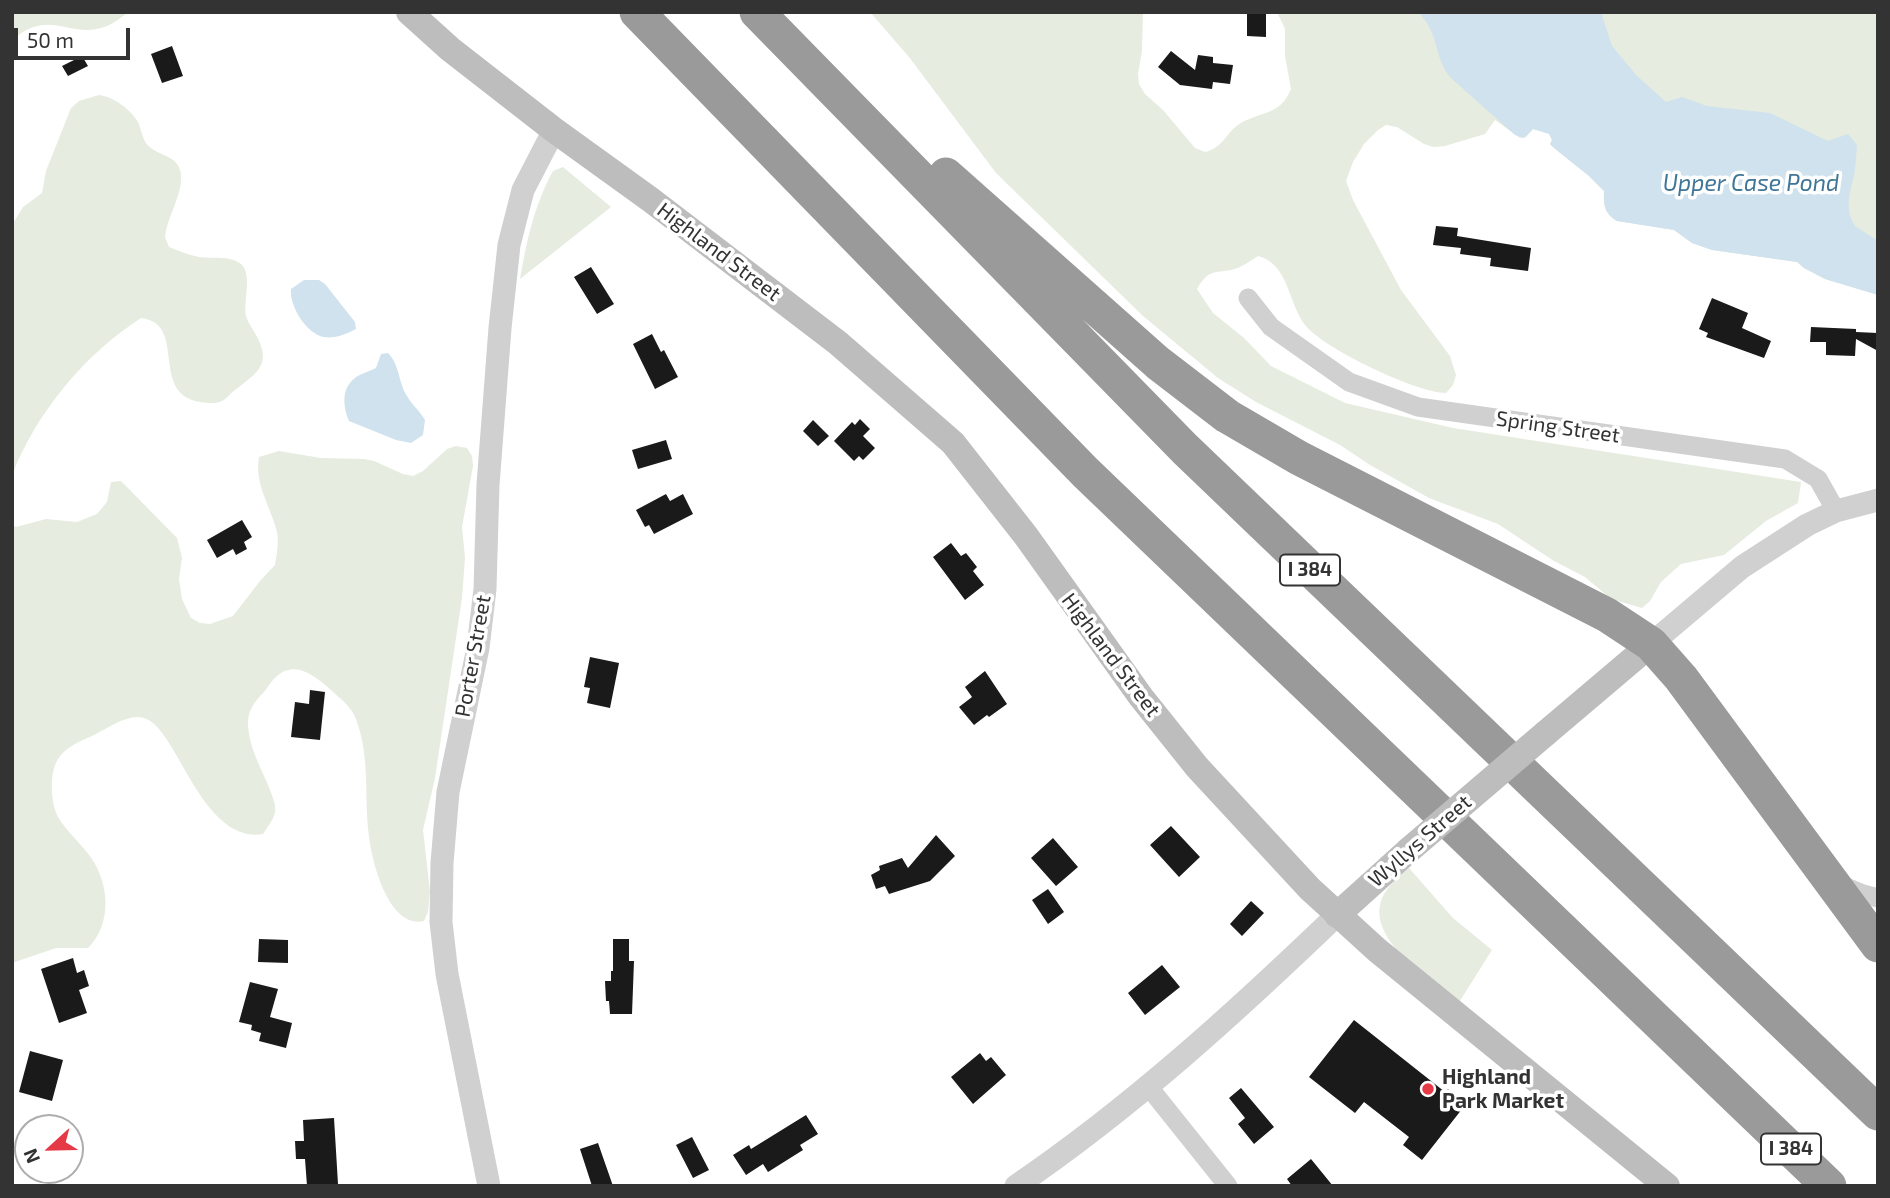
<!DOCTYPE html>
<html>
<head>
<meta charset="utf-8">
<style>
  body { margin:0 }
  #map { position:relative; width:1890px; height:1198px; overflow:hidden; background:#fff; font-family:"Exo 2",sans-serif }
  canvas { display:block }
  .frame { position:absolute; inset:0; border:14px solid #333; pointer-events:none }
  .north { position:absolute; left:14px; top:1114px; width:70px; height:70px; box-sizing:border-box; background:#fff; border:2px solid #adadad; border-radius:50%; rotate:248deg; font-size:19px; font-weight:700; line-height:28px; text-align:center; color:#333 }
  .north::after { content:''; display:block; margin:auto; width:24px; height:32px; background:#e63946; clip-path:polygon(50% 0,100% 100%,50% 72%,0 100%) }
  .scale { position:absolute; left:14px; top:28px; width:116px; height:32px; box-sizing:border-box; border:4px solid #333; border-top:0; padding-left:9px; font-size:21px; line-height:24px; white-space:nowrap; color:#333; -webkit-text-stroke:5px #fff; paint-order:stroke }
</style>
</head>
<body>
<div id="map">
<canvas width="1890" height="1198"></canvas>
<div class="frame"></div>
<div class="north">N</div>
<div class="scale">50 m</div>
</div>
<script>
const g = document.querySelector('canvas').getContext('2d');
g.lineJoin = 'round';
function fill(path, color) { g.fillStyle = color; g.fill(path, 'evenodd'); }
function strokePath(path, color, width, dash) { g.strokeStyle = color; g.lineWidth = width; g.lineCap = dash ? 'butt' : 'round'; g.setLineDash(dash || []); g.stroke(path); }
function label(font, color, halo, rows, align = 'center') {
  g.font = font + ' "Exo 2",sans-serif'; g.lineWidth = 7; g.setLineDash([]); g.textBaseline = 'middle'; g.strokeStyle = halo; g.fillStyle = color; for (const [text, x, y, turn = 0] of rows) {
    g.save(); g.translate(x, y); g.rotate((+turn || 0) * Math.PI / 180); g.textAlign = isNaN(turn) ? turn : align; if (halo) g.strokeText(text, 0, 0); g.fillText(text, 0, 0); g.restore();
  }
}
const green = new Path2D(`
  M12,12H128C79,56 57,0 12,40Z
  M870,12H1143L1142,51L1138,74L1139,84L1145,94L1163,110L1195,148L1205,152C1223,148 1225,134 1238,125C1258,111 1280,117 1291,89L1285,56V29L1277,12H1878V295L1825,279L1804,268L1797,262L1712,250L1692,243L1674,230L1617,221C1604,213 1603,205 1604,191L1589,176L1554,148L1550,144L1552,140L1549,133L1533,129L1526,137L1520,138L1495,120L1485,134L1445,146L1434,147L1424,144L1397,127L1386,125L1378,130L1364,144L1353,162L1346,181L1353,200L1401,290L1450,356L1456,375L1453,385L1446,393C1417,393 1324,349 1305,325C1288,303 1289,264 1258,256C1250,261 1241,268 1231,270C1213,273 1208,270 1197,289L1213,313L1244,338L1271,366L1345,403L1453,428L1801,482L1798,503L1766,521L1724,555L1681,564L1661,582L1650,601L1642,608L1611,599L1585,577L1554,561L1498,524L1429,498L1370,465L1340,445L1256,402L1218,378L1143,316L996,173L909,57Z
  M99,95C114,97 130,109 138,122C141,128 142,137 146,143C156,157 178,153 181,174C183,194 167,217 165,237L169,247C179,251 189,255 199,257C212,259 230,255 241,264C253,275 243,301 246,316C248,323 253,329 256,335C271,362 260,371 239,387C229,393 226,403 213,403C142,404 192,324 141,318C84,355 37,412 12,475V225L23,207L42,193L46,171L71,108L79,101Z
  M563,167L611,207L520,279C527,240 534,206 553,171Z
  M456,446L467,448L472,456L473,466L462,527L465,558L462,598L435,778L423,830L430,891L428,912L424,921C389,929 372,863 369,836C364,800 370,761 358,725C355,714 349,706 341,699C325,685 299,656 277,676C272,680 268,687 264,692C255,701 247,711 248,725C250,756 268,777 275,805C277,817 269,824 263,834C215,842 189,772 167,740C161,731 154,721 144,718C129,713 108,728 94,735C64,748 50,756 52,793C53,804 55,814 62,823C72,837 87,849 95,864C110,891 110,926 88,948H56L12,963V525L16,527L46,519L77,522L97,514L107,502L111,482L121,481L177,538L182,558L179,579L182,599L191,618L200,623L210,624L233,616L260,581L275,565C277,554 279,542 277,532C271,507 254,484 259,457L279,451L321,458L364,459L374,461L403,474L413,476L423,471L447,449Z
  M1409,868L1453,918L1492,950L1458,1004C1430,979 1357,934 1386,891C1392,882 1401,875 1409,868Z`);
const water = new Path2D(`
  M1418,12H1601L1612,46L1637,76L1666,102L1682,97L1707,106L1770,113L1828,141L1848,134L1857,145C1856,155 1856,166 1854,175C1850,193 1844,208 1855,226L1878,241V295L1825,279L1804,268L1797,262L1712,250L1692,243L1674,230L1617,221C1604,213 1604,205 1604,191L1589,176L1554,148L1550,144L1552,140L1549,134L1533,129L1524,138L1515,135L1451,78C1434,60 1440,33 1418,12Z
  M304,280H319L325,284L355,322L356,329C347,334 334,339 324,337C306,334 289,305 291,289Z
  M388,353C400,365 398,382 407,396C412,405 420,411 425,420L423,435L411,443L396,440L349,421C343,407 341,388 355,378C361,373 369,372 376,368L381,354Z`);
const building = new Path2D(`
  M1247,12H1266V37L1247,36Z
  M172,46L183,76L162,83L151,54Z
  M1171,51L1195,70L1198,55L1213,57V63L1233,65L1230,84L1213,82L1212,89L1180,85L1158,67Z
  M82,56L88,66L68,76L62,66Z
  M1436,226L1458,228L1457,236L1531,248L1528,271L1490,266L1491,258L1460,254L1461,248L1433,245Z
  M591,267L614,304L597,314L574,277Z
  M1712,298L1748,313L1742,328L1771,341L1764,358L1706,337L1708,333L1699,329Z
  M1811,327L1856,329V332L1878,333V351L1856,339L1855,356L1826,355V342H1810Z
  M652,334L661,352L664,350L678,377L655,389L633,344Z
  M860,419L870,429L863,436L875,448L863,460L859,456L854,461L834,441L852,422L855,425Z
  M813,420L829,436L818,446L803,431Z
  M666,440L672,459L638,469L632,450Z
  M666,494L670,501L683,494L693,514L654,534L649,525L645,527L636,510Z
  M242,520L252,537L244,542L247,549L236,555L233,549L217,558L207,540Z
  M951,543L961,556L966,553L977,567L973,571L984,585L965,600L933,557Z
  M590,657L619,663L610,708L587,703L590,688L584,687Z
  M985,671L1007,704L989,717L987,715L974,725L959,707L972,697L965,687Z
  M310,690L325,692L320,740L291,737L295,702L309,704Z
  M1171,826L1200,857L1179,877L1150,845Z
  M936,835L955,856L930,881L889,894L885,886L876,889L871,875L880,870L879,866L902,858L908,868Z
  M1053,838L1078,867L1056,886L1031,858Z
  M1048,889L1064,912L1048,924L1032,900Z
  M1251,901L1264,913L1242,936L1230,924Z
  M259,939L288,940V963L258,962Z
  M613,939H629V961H634L632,1014H610L609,1001H606L605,981H611V971H613Z
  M73,958L77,973L84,970L89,986L79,990L87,1013L59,1023L41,969Z
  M1162,965L1180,987L1145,1015L1128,993Z
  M250,982L278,989L270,1017L292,1023L286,1048L259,1041L261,1033L251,1030L252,1025L239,1022Z
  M1354,1020L1445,1092L1448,1089L1466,1104L1422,1160L1403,1145L1409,1137L1364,1102L1355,1113L1309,1077Z
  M30,1051L63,1060L52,1101L19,1092Z
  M980,1053L986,1061L991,1057L1006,1075L973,1104L951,1077Z
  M1241,1088L1274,1127L1254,1144L1238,1124L1245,1118L1229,1098Z
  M806,1115L818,1134L800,1145L803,1150L768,1172L763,1164L746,1175L733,1155L749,1145L751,1149Z
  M334,1118L338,1184L307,1186L305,1159H296L295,1141H304L303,1120Z
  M692,1137L709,1170L693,1178L676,1145Z
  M598,1143L613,1186H592L580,1149Z
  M1311,1159L1333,1186H1292L1287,1179Z`);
const minor = new Path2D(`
  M1248,298L1271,327L1349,382L1418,407L1785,459L1818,479L1836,511
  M1839,884L1863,894L1878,898
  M1148,1086L1228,1186`);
const tertiary = new Path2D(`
  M1651,644L1742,567L1807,525L1836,511L1878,500
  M489,1186L447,974L441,922L442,863L448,792L478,648L485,589L488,485L500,328L509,245L523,190L554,130
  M1016,1186C1132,1107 1236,1012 1337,915`);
const secondary = new Path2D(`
  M409,12L450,49L554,130L651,200L838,343L953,443L1026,536L1141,697L1197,767L1310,889L1377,950L1667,1186
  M1546,733L1651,644
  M1337,915L1409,850`);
const motorway = new Path2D(`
  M637,12L1085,472L1829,1186
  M757,12L1185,449L1878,1113
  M946,175L1158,363L1227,416L1299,458L1607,615L1651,644L1681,678L1878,945`);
const secondaryBridge = new Path2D(`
  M1409,850L1546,733`);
const markers = [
  [1428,1089,7,"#e63946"]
];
const shields = [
  [1310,570,60],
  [1791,1149,60]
];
const shieldNames = [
  ["I 384",1310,570],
  ["I 384",1791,1149]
];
const streetNames = [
  ["Highland Street",719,252,37],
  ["Spring Street",1558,427,8],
  ["Highland Street",1111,655,53],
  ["Porter Street",473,656,-80],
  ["Wyllys Street",1420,841,-41]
];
const poiNames = [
  ["Highland",1442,1077],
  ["Park Market",1442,1101]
];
const waterNames = [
  ["Upper Case Pond",1751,183]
];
fill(green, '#e6ecdf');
fill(water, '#cfe2ee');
fill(building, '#1a1a1a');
strokePath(minor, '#d0d0d0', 19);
strokePath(tertiary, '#d0d0d0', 23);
strokePath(secondary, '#bdbdbd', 26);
strokePath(motorway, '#9a9a9a', 35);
strokePath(secondaryBridge, '#bdbdbd', 26);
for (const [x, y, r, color] of markers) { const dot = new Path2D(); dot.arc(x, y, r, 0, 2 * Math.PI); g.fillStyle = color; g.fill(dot); strokePath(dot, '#fff', 2.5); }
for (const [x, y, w] of shields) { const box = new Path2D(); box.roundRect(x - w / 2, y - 15.5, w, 31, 5); g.fillStyle = '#fff'; g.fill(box); strokePath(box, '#333', 2); }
label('bold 19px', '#333', null, shieldNames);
label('21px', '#333', '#fff', streetNames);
label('bold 21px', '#333', '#fff', poiNames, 'left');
label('italic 23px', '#3f7597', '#fff', waterNames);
</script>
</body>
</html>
